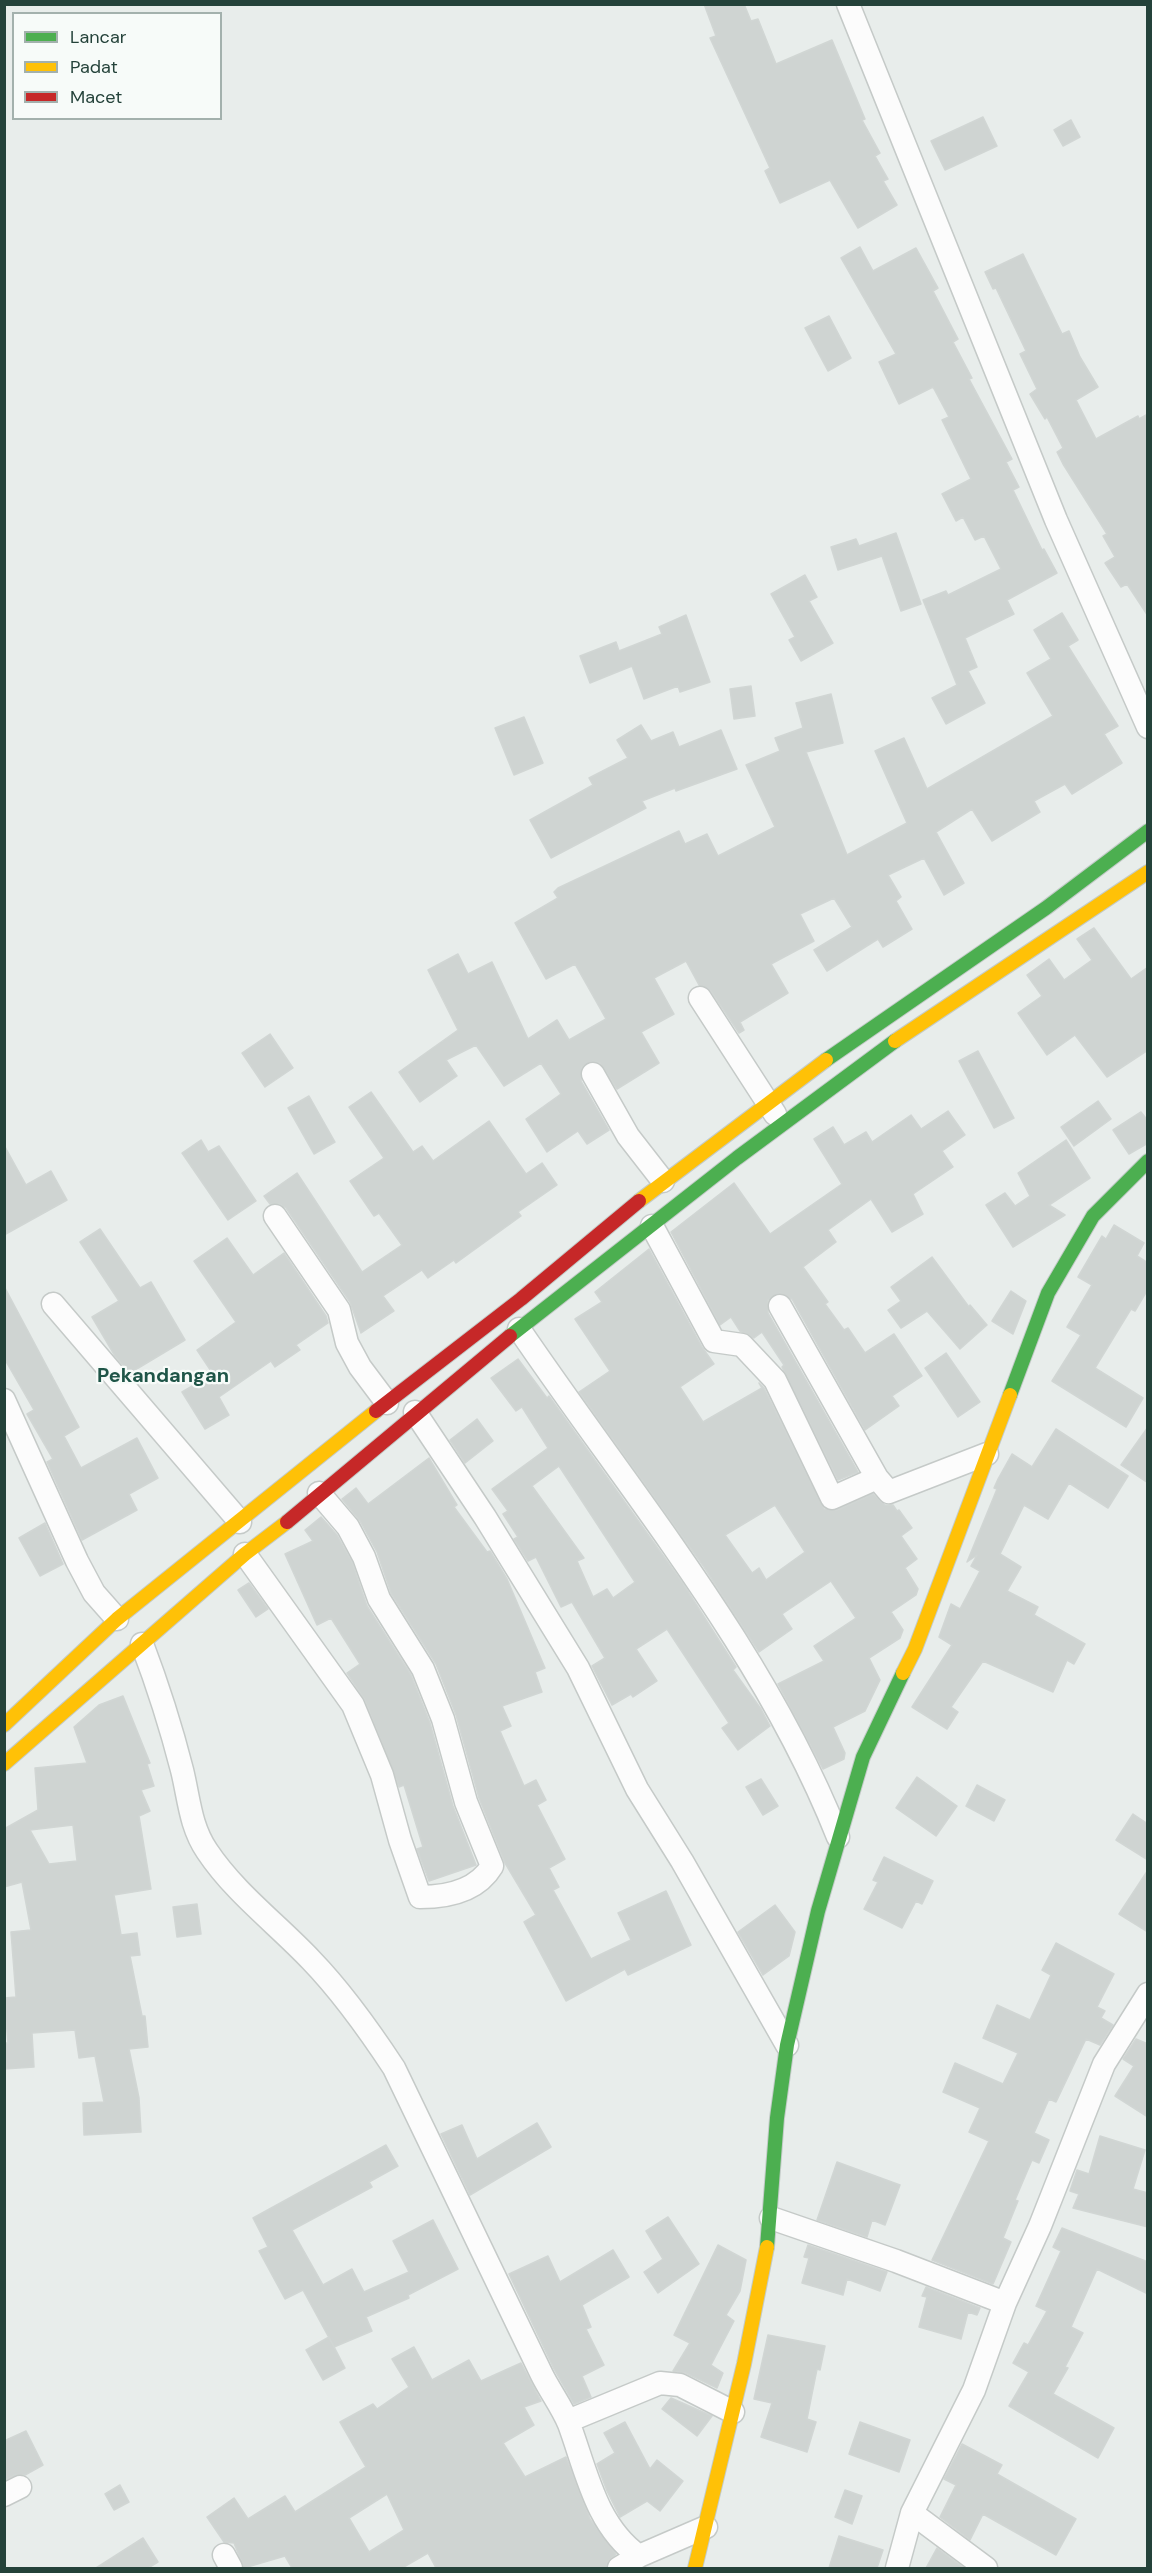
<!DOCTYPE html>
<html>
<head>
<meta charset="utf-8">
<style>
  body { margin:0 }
  #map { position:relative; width:1152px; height:2573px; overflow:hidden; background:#e8edeb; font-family:"DM Sans",sans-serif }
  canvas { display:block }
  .frame { position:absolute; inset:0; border:6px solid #24423a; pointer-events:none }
  .legend { position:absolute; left:12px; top:12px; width:210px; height:108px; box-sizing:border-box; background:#f7fbf9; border:2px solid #a3b1ad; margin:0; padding:8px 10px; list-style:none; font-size:18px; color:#24423a }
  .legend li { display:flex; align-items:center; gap:12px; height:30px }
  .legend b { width:30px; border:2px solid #a3b1ad }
</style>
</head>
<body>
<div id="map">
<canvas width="1152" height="2573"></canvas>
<div class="frame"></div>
<ul class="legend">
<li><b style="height:8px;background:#4caf50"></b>Lancar</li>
<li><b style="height:8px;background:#ffc107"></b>Padat</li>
<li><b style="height:8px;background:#c62828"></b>Macet</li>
</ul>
</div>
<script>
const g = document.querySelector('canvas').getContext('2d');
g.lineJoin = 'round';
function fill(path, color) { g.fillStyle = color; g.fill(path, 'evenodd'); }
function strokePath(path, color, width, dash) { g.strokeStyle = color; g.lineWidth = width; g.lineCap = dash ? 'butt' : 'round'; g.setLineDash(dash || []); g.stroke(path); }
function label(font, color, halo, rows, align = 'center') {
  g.font = font + ' "DM Sans",sans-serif'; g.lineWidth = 4.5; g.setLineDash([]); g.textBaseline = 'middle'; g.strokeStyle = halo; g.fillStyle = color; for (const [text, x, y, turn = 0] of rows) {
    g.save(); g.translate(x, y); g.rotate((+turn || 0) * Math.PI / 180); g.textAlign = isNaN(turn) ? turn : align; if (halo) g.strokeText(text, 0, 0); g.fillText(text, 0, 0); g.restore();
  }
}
const building = new Path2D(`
  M704,4H744L751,21L758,19L776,64L832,40L865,119L862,120L880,153L875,156L888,179L883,181L897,205L858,228L830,180L780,203L765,171L770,168L710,38L716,36Z
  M983,117L997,146L945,170L931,141Z
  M1071,120L1080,137L1063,146L1054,130Z
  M860,247L873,271L916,248L938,288L933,291L958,339L953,342L972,378L969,379L1012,459L1006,462L1019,487L1013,490L1042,550L1044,549L1057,573L1007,600L1014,614L965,638L977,667L968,671L985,703L946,724L932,698L957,685L923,600L946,591L948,595L1001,569L984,536L975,540L963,517L956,521L942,494L971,479L942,420L949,417L933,387L899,404L879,362L896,354L841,258Z
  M1023,254L1062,334L1069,331L1080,357L1098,387L1076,400L1096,439L1138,416L1139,419L1148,414V616L1127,584L1121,587L1105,563L1115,557L1103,536L1107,534L1063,464L1057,452L1063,448L1047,417L1045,419L1030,394L1037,389L1020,354L1026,351L996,288L993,289L985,272Z
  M829,316L851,358L828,371L805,328Z
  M896,533L921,604L901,611L882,556L838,570L831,547L856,539L859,546Z
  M805,575L817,597L809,601L833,643L801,661L789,640L795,637L771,594Z
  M1062,613L1078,640L1068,646L1118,726L1104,734L1122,763L1072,794L1065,784L1034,801L1040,812L992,841L972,809L936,832L964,883L944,895L924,858L888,875L901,897L896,901L912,929L883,947L878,939L827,971L814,950L852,927L834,898L800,914L814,941L771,964L788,993L740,1022L744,1030L739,1033L711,991L699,985L686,961L654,978L674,1014L641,1032L659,1063L617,1089L600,1063L593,1061L582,1067L581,1081L609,1130L587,1144L578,1131L547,1152L526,1119L561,1094L541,1063L504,1086L476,1045L446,1060L457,1076L420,1102L399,1072L458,1030L428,970L458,954L468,974L492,962L528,1039L557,1020L569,1040L606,1019L575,964L546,979L515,923L558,898L554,892L558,888L679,831L685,844L707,834L718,856L775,827L746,765L780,751L775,738L803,728L796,703L831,694L843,743L806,752L847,855L907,823L875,751L904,738L927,789L1053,716L1027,673L1051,659L1034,630Z
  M686,615L710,682L680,692L678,686L644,699L632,666L590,683L580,656L616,642L619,651L662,634L659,627Z
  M751,686L755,716L734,719L730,689Z
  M524,717L543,763L514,775L495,728Z
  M641,725L651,741L673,732L679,747L721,730L737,769L676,791L675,788L642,801L646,808L551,858L530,820L593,785L589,778L628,758L617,740Z
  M1094,928L1131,979L1148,967V1050L1107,1077L1075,1035L1047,1055L1018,1013L1042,996L1027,975L1049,959L1064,980L1092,960L1077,939Z
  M270,1034L293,1068L265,1087L242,1053Z
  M978,1051L1014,1118L994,1128L959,1061Z
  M371,1092L413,1152L422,1146L433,1161L489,1121L526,1174L542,1163L557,1185L518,1212L521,1216L456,1263L454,1260L428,1278L422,1270L383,1296L394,1311L361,1333L350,1302L286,1208L280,1204H270L264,1196L297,1173L362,1272L402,1245L379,1213L374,1216L350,1181L384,1158L349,1107Z
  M309,1096L335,1142L314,1154L288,1108Z
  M1098,1101L1111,1119L1074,1146L1061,1127Z
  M948,1111L965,1135L942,1151L953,1167L913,1194L923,1214L892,1232L871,1199L828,1230L836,1242L803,1267L828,1302L825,1304L844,1330L848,1328L865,1353L894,1334L922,1376L892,1396L899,1406L865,1430L792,1299L780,1293L768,1300V1313L858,1472L838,1480L782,1367L784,1365L762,1332L754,1338L740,1331L731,1317L720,1325L671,1232L734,1183L770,1234L842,1184L814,1139L833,1127L844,1145L866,1132L872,1142L911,1115L921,1129Z
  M1141,1112L1148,1121V1143L1129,1154L1113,1130Z
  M201,1140L208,1152L219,1146L256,1201L228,1220L182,1153Z
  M1066,1140L1090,1178L1049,1205L1065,1215L1013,1247L986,1205L1005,1193L1015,1206L1030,1196L1018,1173Z
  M4,1145L26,1185L51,1171L67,1200L4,1235Z
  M1114,1225L1144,1243L1137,1256L1148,1263V1289L1135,1311L1131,1309L1095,1368L1143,1398L1126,1427L1052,1381L1081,1335L1067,1327L1092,1285L1078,1277L1102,1236L1106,1239Z
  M100,1229L140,1288L151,1282L185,1340L130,1373L115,1356L92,1317L119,1301L80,1242Z
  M227,1238L253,1275L284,1253L326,1316L328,1323L296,1345L300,1350L275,1367L271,1361L219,1397L229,1415L205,1429L182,1392L213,1374L197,1350L236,1322L194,1261Z
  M649,1249L702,1347L714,1364L680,1387L703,1422L762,1388L759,1383L764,1388L824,1509L837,1510L873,1494L885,1505H893L897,1511L899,1510L912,1528L901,1536L917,1559L905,1568L918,1589L916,1595L891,1612L903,1630L900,1638L869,1658L880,1680L865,1711L833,1727L845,1753L844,1759L823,1769L778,1684L824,1661L814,1646L856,1618L831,1581L782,1614L792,1629L759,1652L704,1567L579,1392L610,1371L575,1319L602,1302L595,1292ZM775,1505L805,1552L766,1580L759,1568L752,1573L725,1535Z
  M932,1257L969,1307L970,1305L987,1325L960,1349L927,1311L901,1328L888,1310L901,1301L891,1287Z
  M4,1286L79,1427L64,1436L81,1468L137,1438L158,1478L129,1494L137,1510L82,1540L47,1462L53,1459L27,1414L34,1410L4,1358Z
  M1011,1291L1026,1301L1013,1334L992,1321Z
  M946,1353L980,1402L958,1417L925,1368Z
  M518,1359L547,1398L549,1396L682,1582L736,1667L733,1670L761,1709L770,1726L738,1750L722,1728L729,1723L667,1629L636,1649L657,1681L633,1697L631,1694L612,1705L592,1666L605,1658L572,1602L561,1607L536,1557L528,1561L514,1539L518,1537L503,1514L508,1511L492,1489L548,1448L522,1407L516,1411L491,1378ZM559,1466L635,1582L613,1598L607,1589L593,1597L577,1561L584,1558L532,1486Z
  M477,1419L493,1441L465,1463L450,1440Z
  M1148,1427V1483L1121,1465Z
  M1056,1429L1128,1476L1108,1508L1069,1483L1048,1519L1024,1505L1000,1554L1021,1567L1007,1591L1038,1607L1034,1615L1085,1644L1074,1664L1067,1660L1053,1692L983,1661L951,1707L958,1712L947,1729L912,1707L952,1645L939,1637L951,1604L960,1609L980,1571L971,1566L977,1555L967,1562L997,1489L994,1488L998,1479L1012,1454L1032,1467Z
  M429,1458L457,1505L454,1507L487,1552L490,1551L507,1579L545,1668L535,1672L542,1692L502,1706L511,1726L500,1731L524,1786L536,1780L546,1800L537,1805L565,1859L549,1868L559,1887L553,1890L591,1959L631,1940L618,1913L666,1891L691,1945L628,1975L625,1969L566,2001L524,1922L536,1915L505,1863L479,1798L456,1715L436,1664L391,1593L377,1552L360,1521L342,1499L356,1488L368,1504Z
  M321,1517L337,1535L352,1562L367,1606L411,1675L430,1723L453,1806L476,1865L429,1881L417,1849L423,1847L404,1785L399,1787L365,1700L347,1673L360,1664L331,1618L317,1625L285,1554L313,1541L305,1530Z
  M45,1523L63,1564L40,1576L19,1538Z
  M249,1583L268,1609L256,1617L238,1590Z
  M123,1696L150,1763L147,1764L154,1786L141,1790L150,1811L139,1816L151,1889L114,1895L121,1935L137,1933L140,1955L130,1956L142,2016H145L148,2047L129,2049L139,2098L141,2132L84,2135L83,2103L104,2102L95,2056L79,2058L75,2030L32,2033L34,2067L4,2069V2043H8L4,1998L16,1997L11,1932L31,1930L22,1882L4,1887V1829L38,1810L35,1768L87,1763L74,1727L99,1705ZM73,1825L77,1861L49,1864L30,1830Z
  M917,1777L957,1806L936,1836L896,1808Z
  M761,1779L778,1806L763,1815L746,1787Z
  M977,1785L1005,1800L994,1821L966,1806Z
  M1133,1814L1148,1824V1860L1116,1840Z
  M884,1857L933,1881L922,1904L916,1901L902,1928L864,1909L878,1882L873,1880Z
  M1148,1870V1932L1119,1914Z
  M197,1904L201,1934L177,1937L173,1907Z
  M775,1905L795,1932L789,1956L763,1975L738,1932Z
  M1056,1943L1114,1974L1097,2007L1105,2011L1101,2018L1113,2025L1100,2045L1086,2039L1056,2102L1049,2099L1034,2133L1049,2140L1039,2163L1032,2160L1015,2200L1018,2201L1003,2238L1011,2242L993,2284L932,2260L989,2141L969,2132L980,2108L943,2092L955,2063L1003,2084L1018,2053L983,2038L997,2005L1030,2020L1051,1975L1042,1970Z
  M1136,2039L1148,2044V2117L1115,2096L1134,2066L1123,2059Z
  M537,2123L551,2147L470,2195L441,2134L462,2125L477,2159Z
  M1100,2136L1145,2150L1133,2189L1148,2193V2227L1073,2208L1079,2194L1070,2191L1077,2170L1089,2174Z
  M386,2145L398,2166L369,2182L372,2187L292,2230L323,2285L352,2269L364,2292L409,2272L393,2241L433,2220L458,2269L408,2295L409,2298L366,2317L372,2331L334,2347L303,2290L285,2299L259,2251L268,2247L253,2218Z
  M837,2162L900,2185L885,2225L872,2220L867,2237L817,2220Z
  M668,2217L699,2264L658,2293L644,2272L663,2259L646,2231Z
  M1062,2228L1148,2262V2294L1097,2269L1071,2327L1083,2333L1065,2367L1068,2368L1053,2394L1114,2428L1098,2458L1009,2406L1029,2372L1013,2363L1024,2343L1028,2345L1047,2311L1036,2306L1061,2251L1053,2247Z
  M718,2245L746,2260L740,2291L726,2315L734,2321L711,2365L723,2373L717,2388L686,2373L673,2371L690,2343L674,2335Z
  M808,2245L887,2272L880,2291L847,2279L843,2295L802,2283L809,2258L804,2257Z
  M613,2250L629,2277L582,2305L591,2327L586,2329L604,2365L582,2376L591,2397L574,2404L554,2369L509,2274L548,2256L560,2282Z
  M926,2287L980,2308L977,2315L968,2312L961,2339L919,2327L927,2297L922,2296Z
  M768,2335L825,2346L820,2370L817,2369L807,2419L816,2422L807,2452L761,2437L772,2403L754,2399Z
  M329,2337L345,2368L323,2380L306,2350Z
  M414,2347L432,2380L469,2360L481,2381L521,2363L541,2401L524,2407L534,2425L503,2443L525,2477L566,2457L590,2519L616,2554L608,2561L606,2568H436L428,2553L402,2568H292L285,2556L244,2568L234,2543L224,2542L207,2517L234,2498L248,2519L285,2496L295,2512L366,2467L340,2422L373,2404L377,2409L409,2387L392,2359ZM387,2494L404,2530L369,2552L349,2518Z
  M671,2398L712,2416L697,2436L662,2409Z
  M625,2422L650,2469L657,2460L683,2481L660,2511L647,2501L620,2517L607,2491L597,2464L615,2453L604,2433Z
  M860,2422L910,2440L899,2472L849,2454Z
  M26,2431L43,2465L25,2475H15L4,2480V2441Z
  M962,2444L1002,2465L997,2474L1076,2519L1056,2555L983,2514L970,2540L940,2517L956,2485L944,2479Z
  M120,2485L129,2502L114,2510L105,2494Z
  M845,2490L862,2496L852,2524L835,2517Z
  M839,2536L883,2550L877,2568H829Z
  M143,2538L158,2562L148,2568H96Z
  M937,2548L964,2568H926Z`);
const street = new Path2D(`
  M848,4L1056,520L1148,727
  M700,998L775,1114
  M593,1074L628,1136L663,1181
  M275,1216L339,1310L347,1343L360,1367L387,1403
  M652,1226L714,1341L742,1345L775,1380L832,1498L877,1478
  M53,1304L240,1522
  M780,1306L877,1478L889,1492L987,1454
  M519,1329C631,1494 764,1650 838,1837
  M4,1400L77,1561L94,1593L117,1619
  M415,1412L485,1517L578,1668L637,1789L682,1861L787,2045
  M245,1554L353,1705L382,1775L400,1840L420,1897C448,1897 477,1891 492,1866L466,1802L443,1719L423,1669L379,1599L364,1557L348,1527L319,1493
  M142,1644C158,1686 171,1727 182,1770C189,1798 190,1826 207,1851C235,1893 277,1924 311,1960C342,1992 369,2030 394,2068L542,2375C550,2391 562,2407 569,2424C586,2470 596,2526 639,2556
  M771,2218L896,2261L1005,2303
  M568,2421L660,2383L680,2385L733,2412
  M4,2495L20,2487
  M912,2513L986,2568
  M224,2555L231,2568
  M619,2568L639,2556L706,2527
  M897,2568L912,2513L974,2390L1005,2303L1040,2226L1104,2064L1148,1994`);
const fast = new Path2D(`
  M826,1060L1046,908L1148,831
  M510,1336L737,1158L895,1041
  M1010,1395L1048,1293L1093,1216L1148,1161
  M767,2247L777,2118L787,2045L818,1911L863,1757L903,1673`);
const slow = new Path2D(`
  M895,1041L1148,872
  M639,1201L826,1060
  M903,1673L915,1649L1010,1395
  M4,1725L117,1619L376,1411
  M4,1764L245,1554L287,1522
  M695,2568L744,2364L767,2247`);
const jam = new Path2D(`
  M376,1411L521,1299L639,1201
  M287,1522L510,1336`);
const quarterNames = [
  ["Pekandangan",163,1377]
];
fill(building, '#cfd4d2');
strokePath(building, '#d1d6d4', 1.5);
strokePath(street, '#c5cac8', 25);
strokePath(fast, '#c3cbc8', 16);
strokePath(slow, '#c3cbc8', 16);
strokePath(jam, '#c3cbc8', 16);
strokePath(street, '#fcfcfc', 22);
strokePath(fast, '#4caf50', 14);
strokePath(slow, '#ffc107', 14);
strokePath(jam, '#c62828', 14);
label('bold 20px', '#1f5548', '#f7fbf9', quarterNames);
</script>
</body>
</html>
